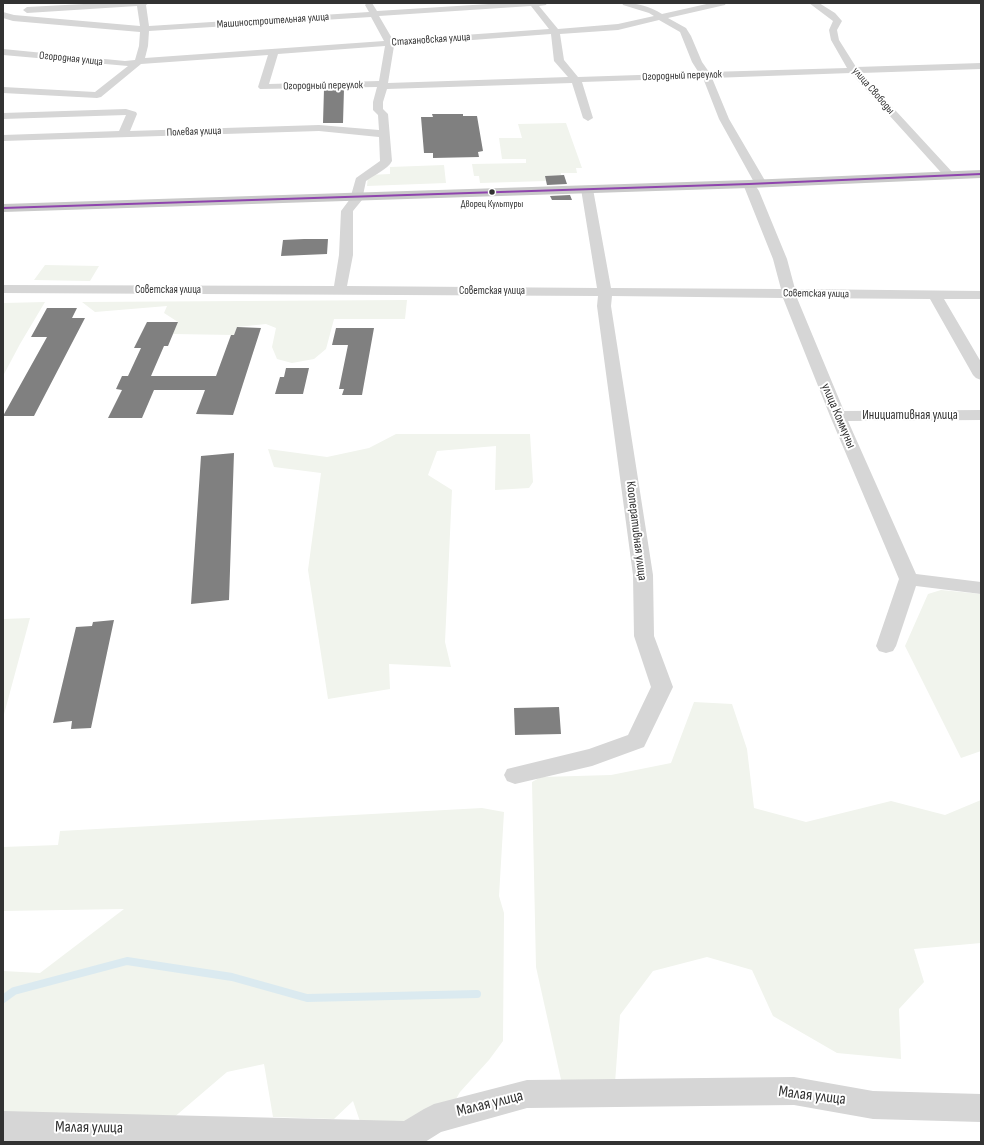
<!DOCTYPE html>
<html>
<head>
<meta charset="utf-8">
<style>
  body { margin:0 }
  #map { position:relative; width:984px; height:1145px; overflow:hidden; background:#fff; font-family:"Sofia Sans Condensed",sans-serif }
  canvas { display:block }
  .frame { position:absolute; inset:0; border:4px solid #323232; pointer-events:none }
</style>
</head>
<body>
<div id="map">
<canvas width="984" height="1145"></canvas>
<div class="frame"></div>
</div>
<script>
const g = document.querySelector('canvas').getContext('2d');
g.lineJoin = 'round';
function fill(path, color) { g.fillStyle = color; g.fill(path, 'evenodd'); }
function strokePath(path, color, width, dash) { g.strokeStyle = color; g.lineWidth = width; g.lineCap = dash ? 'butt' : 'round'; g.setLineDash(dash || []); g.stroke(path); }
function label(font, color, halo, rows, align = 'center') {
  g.font = font + ' "Sofia Sans Condensed",sans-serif'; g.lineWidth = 4; g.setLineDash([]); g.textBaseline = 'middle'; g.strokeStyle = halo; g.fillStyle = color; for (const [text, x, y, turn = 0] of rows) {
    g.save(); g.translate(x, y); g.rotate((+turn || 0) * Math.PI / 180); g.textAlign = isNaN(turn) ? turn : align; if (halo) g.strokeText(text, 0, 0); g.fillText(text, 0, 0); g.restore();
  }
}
const green = new Path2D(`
  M566,123L582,168H576L577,173H561V175L545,176L546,181L480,183L479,176H474L472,164L526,163V159H502L499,138H522L518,124Z
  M444,165L446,183L367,186L368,175L390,174V167Z
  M45,265L99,266L90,281L34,280Z
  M407,300L405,319H334L326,349L314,359L292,363L277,359L272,347L276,328L266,324L237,327L234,335L173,334L178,322L164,313L167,306L95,312L82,302Z
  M45,302L20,344L3,376L4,303Z
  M396,434H530L533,482L529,488L495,490L496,446L437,451L428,475L452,490L445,642L451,667L389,664L390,689L328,699L308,570L321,473L274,467L268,449L327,457L369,448Z
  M941,590L981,594V751L961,758L905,646L928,594Z
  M30,618L3,718V619Z
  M694,702L732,704L747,749L754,808L806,822L891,801L945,815L981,800V943L914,949L924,982L899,1009L901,1059L837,1053L773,1016L752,970L707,957L653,971L620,1015L615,1083L562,1084L536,967L532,782L541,777L611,775L671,763Z
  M482,808L504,812L499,896L504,913L503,1041L489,1060L460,1092L452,1106L417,1122L364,1133L353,1101L334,1119L273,1117L264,1064L227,1072L172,1119H3V971L40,973L124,909L3,911V847L58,845L60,831Z`);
const stream = new Path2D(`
  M3,999L14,991L127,961L232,977L307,998L477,994`);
const building = new Path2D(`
  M324,89H344L343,123H323Z
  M432,114H463V116H477L483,151L478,152L479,157L433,158V153H424L421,117H433Z
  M564,175L567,184L547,185L545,176Z
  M570,195L572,200H552L550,196Z
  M304,239H328L327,254L281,256L283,240Z
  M47,308H77L72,318H85L34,416H3L47,337H31Z
  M147,322H178L168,346H164L151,376H216L231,335H234L237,327L261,328L233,415L196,414L205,390H154L142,418H108L122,390L116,389L122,376H128L141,348H134Z
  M336,328H374L362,395H342L344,389H339L348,345H332Z
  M286,368H309L303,394H275L280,377H284Z
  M234,453L229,600L191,604L201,456Z
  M114,620L91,728L71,729L72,721L53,723L76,627L92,626L93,622Z
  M559,707L561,734L515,735L514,708Z`);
const minor = new Path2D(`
  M103,3H149L146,5L149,26L369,12L365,5L367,3H372L377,11L505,3H547L546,5L539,6L558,29L618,24L654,16L649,13L623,5L622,3C636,3 650,6 662,14L711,3H726L725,5L668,18L686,28L691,36L702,62L709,72L847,68L831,40L829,30L833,21L809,3H819L835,13L842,21L837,30L839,40L856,67L981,63V69L861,73L954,174L956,176L954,178H946L851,73L712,78L729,119L767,184L765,186H757L755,184L719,119L703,78L582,82L593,118L588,121L583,118L572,83L387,89L383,102V109L388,114L392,161C388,169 374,175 366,181L362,200L353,211V255L347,286L597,288L581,189L583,187H591L593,189L611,288L781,289L773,259L743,184L745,182H753L759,191L787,259L795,289L981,291V299H944L981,362V380L976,378L973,375L930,299L797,298L844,411L981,410V420L848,421L916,574L981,582V594L916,586L896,646L893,651L886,653L879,651L876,646L899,579L830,416L783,298L612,296L611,306L653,575L654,636L673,687L644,747L592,766L515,784L507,781L504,775L507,769L589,749L628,735L651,687L634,636L633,575L597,306L598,296L3,293V285L334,286L339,255L341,211L350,199L356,178L380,161L379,137L319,131L3,141V135L119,131L126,115L3,119V113L126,109L136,112L137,114L130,131L319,125L379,130L378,115L373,110V102L377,87L260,89L258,87L268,55L141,64L101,97L97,98L3,93V87L95,92L128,66L3,55V49L125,61L135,60L139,46L140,32L13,21L3,18V12L14,15L140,26L137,6L27,13L23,10L27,7ZM531,6L549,29L393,40L379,16ZM371,17L384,41L145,58L148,46L149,31ZM659,20L680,32L692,62L699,73L578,77L564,60L560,34L618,30ZM551,34L554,61L568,77L388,83L394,46ZM385,46L379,81L269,84L278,54Z
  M794,1077L873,1091L981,1094V1122L873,1119L794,1105L527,1108L441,1132L425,1142L3,1141V1111L404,1121L424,1109L434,1104L527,1080Z`);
const major = new Path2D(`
  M981,170V178L749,188L3,212V204L749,180Z`);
const bus1 = new Path2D(`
  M3,208L749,184L981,174`);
const markers = [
  [492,192,3.5,"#323232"]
];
const farBusnames = [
  ["Дворец Культуры",492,204]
];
const farStreetnames = [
  ["Машиностроительная улица",273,21,-4],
  ["Стахановская улица",431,40,-4],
  ["Огородная улица",71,59,6],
  ["Огородный переулок",682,76,-2],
  ["Огородный переулок",323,86,-1],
  ["улица Свободы",873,91,49],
  ["Полевая улица",194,132,-2],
  ["Советская улица",168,290],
  ["Советская улица",492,291],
  ["Советская улица",816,294,1]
];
const streetNames = [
  ["улица Коммуны",838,416,67],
  ["Инициативная улица",910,416],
  ["Кооперативная улица",636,531,83]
];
const nearStreetnames = [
  ["Малая улица",812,1096,7],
  ["Малая улица",490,1104,-14],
  ["Малая улица",89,1128,1]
];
fill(green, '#f1f4ed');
strokePath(stream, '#dbeaf0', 8);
fill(building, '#808080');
fill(minor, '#d6d6d6');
fill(major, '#c9c9c9');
strokePath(bus1, '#8e44ad', 2);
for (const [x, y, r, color] of markers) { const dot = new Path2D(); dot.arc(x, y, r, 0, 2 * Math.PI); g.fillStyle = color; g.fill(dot); strokePath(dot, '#fff', 1.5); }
label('10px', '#323232', '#fff', farBusnames);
label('11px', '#323232', '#fff', farStreetnames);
label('13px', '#323232', '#fff', streetNames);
label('16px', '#323232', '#fff', nearStreetnames);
</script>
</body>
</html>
